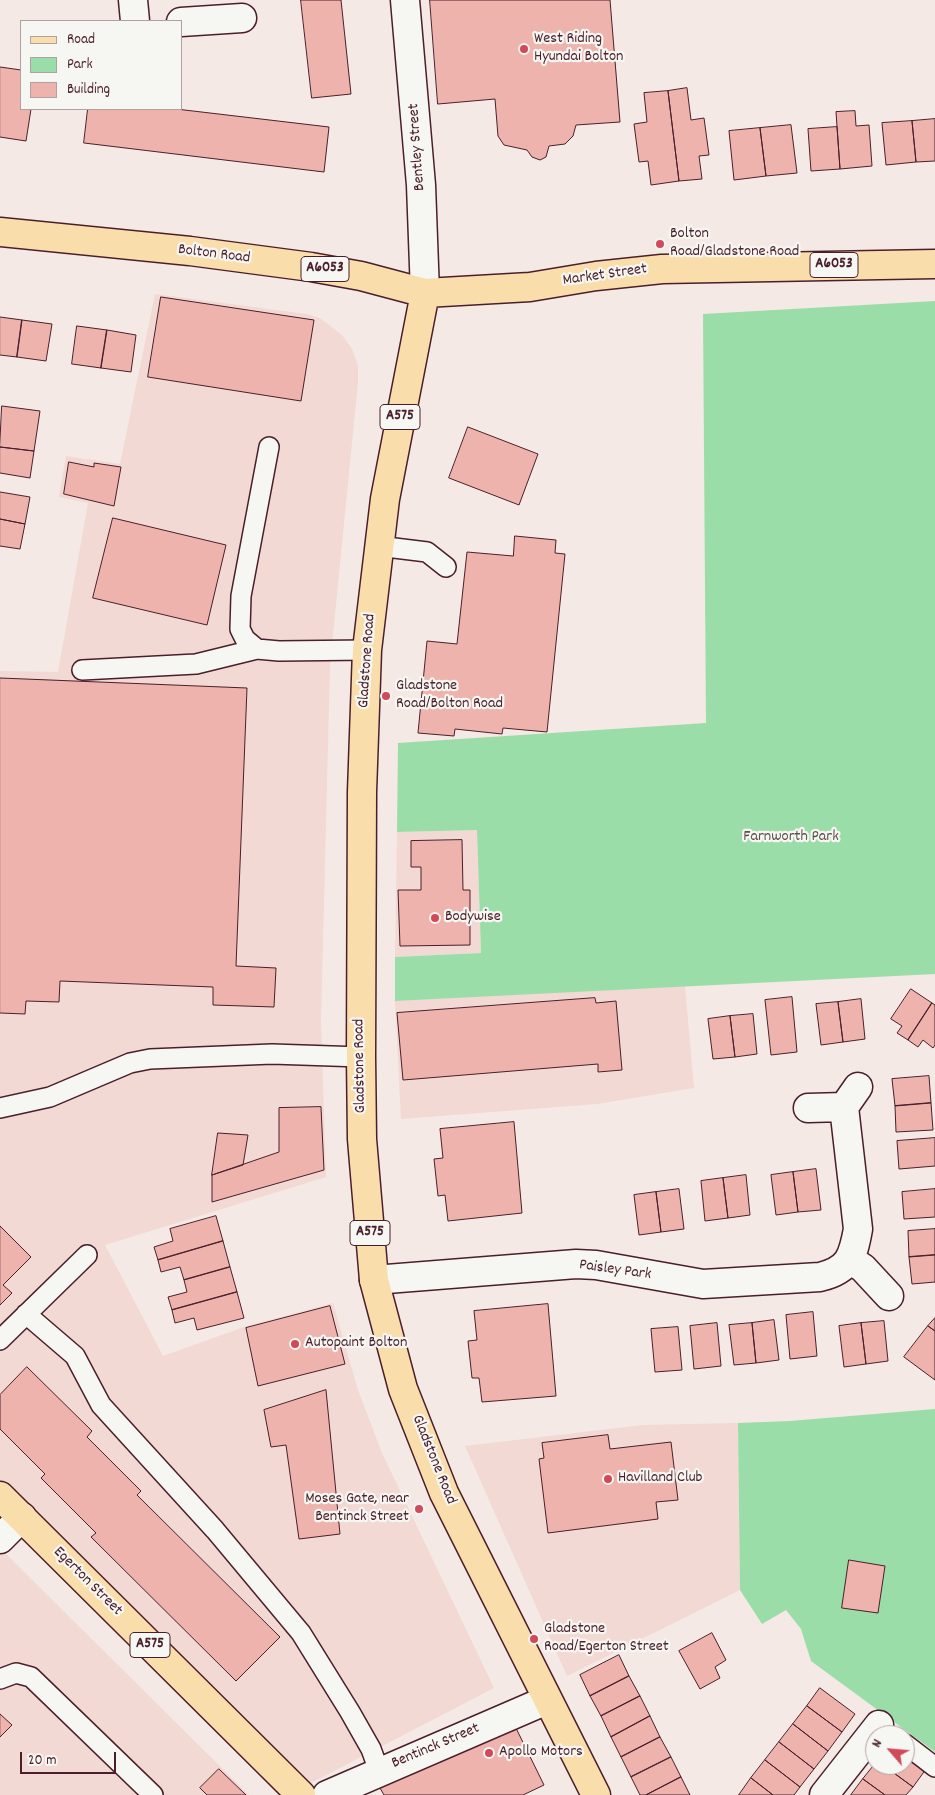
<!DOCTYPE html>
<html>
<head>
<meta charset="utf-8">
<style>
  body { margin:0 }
  #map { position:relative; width:935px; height:1795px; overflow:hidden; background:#f4e9e4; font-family:Dekko,sans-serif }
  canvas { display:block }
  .legend { position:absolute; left:20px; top:20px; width:162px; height:90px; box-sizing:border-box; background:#f6f6f2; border:1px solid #b1a0a2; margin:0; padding:6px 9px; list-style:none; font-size:15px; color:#4a1f2b }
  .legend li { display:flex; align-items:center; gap:10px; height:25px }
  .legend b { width:25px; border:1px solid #b1a0a2 }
  .north { position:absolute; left:865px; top:1725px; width:50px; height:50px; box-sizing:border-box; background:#f6f6f2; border:1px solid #b1a0a2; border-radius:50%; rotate:297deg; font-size:14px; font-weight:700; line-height:20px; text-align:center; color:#4a1f2b }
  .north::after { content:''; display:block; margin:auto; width:18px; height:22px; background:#d1495b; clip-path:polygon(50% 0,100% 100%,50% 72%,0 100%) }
  .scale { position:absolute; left:20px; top:1752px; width:96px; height:22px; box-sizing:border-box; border:2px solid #4a1f2b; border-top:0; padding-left:6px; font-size:15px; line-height:18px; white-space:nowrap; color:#4a1f2b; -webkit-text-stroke:4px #f6f6f2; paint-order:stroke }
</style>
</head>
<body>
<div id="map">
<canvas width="935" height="1795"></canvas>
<ul class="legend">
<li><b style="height:6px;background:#f9deab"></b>Road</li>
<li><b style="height:14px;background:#9adda8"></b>Park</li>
<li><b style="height:14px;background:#eeb3ac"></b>Building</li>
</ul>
<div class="north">N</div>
<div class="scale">20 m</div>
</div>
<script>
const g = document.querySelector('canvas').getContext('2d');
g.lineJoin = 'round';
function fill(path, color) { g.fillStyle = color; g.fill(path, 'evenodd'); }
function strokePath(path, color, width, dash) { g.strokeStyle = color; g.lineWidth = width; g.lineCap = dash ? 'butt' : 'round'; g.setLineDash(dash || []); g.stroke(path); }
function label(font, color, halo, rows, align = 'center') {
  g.font = font + ' Dekko,sans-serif'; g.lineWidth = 4.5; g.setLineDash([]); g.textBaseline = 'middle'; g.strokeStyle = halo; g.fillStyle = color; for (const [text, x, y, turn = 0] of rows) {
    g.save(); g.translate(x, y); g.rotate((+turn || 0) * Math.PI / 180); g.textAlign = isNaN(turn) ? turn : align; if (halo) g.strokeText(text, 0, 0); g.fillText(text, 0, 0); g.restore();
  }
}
const built = new Path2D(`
  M155,294L307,314L320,318L342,335L352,349L358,365V382L330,665L321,1020L326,1177L105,1245L163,1356L244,1327L333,1303L358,1390L382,1453L494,1688L309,1784L0,1481V671L58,672L88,503L59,497L66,456L120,464Z
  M477,830L481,953L395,957L397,832Z
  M685,986L694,1088L597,1104L401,1119L395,1001Z
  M738,1423L740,1590L567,1676L465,1446L643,1425Z
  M0,1548L249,1795H0Z`);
const green = new Path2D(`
  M935,301V974L395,1001V957L481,953L477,830L397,832L398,743L706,723L703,314Z
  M935,1409V1752L811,1661L801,1629L786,1610L762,1624L740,1590L738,1423L790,1421Z`);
const building = new Path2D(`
  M301,0H341L351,94L312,98Z
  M430,0H610L620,122L576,125L573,136L565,144L549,146L546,157L540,160L532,157L527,150L504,145L498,136L495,99L438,104Z
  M0,67L21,70V109H31L26,141L0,137Z
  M687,88L691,120L704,118L709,155L699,156L702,179L679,181L668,91Z
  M668,91L679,181L651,185L648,161L639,162L634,124L647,122L644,93Z
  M88,109H176L329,127L324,172L84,143Z
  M855,111L856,126L869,125L872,166L840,169L836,112Z
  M935,119V161L916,162L912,121Z
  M912,121L916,162L886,165L882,123Z
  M791,125L797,173L766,176L760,128Z
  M837,127L840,169L811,171L808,129Z
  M760,128L766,176L734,180L729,131Z
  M161,297L314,320L301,401L148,377Z
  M0,317L22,320L17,357L0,355Z
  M22,320L52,324L46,361L17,357Z
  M77,326L107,330L101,368L72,364Z
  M107,330L136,335L131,372L101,368Z
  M2,406L40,411L34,451L0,447Z
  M468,427L538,454L519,505L449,478Z
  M0,447L34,451L30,478L0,473Z
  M69,462L94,467V463L121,467L114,506L64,494Z
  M0,492L30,497L25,524L0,519Z
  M113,518L226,545L207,625L93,598Z
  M0,519L25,524L20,549L0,546Z
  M515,536L556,540L555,553L565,554L547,732L503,728L502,734L455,729L454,736L418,733L427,641L457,644L467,552L513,556Z
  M0,678L247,688L236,966L276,968L274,1007L213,1005V987L60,981L59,1002L26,1001L25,1014L0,1013Z
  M462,840L463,890H470V945L400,946L398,890H421V867H411V841Z
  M911,989L932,1003L908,1040L897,1033L902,1026L891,1019Z
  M792,997L797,1052L771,1055L765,1000Z
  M595,998L596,1003L616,1001L622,1070L598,1072V1064L403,1080L397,1013Z
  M861,999L865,1039L843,1042L838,1002Z
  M838,1002L843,1042L821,1045L816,1004Z
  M932,1003L935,1005V1045L933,1048L923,1040L918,1047L908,1040Z
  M753,1014L757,1054L735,1057L730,1016Z
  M730,1016L735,1057L713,1059L708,1019Z
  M929,1076L931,1103L895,1106L892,1079Z
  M931,1103L933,1130L896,1132L895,1106Z
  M321,1107L324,1170L212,1202V1175L279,1152V1108Z
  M514,1122L522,1213L448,1221L445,1195L438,1196L434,1159L443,1158L440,1129Z
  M218,1133L248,1135L243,1165L212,1175Z
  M935,1138V1166L899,1169L897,1141Z
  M816,1169L821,1210L798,1212L793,1172Z
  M793,1172L798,1212L776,1215L771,1175Z
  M746,1175L750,1215L728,1218L723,1178Z
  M723,1178L728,1218L705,1221L701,1181Z
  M679,1189L684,1229L661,1232L656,1192Z
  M935,1189V1217L904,1219L902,1192Z
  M656,1192L661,1232L639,1235L634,1195Z
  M216,1216L223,1241L158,1260L154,1247L173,1241L170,1229Z
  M0,1226L31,1257L3,1285L12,1293L0,1305Z
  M935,1229V1255L909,1257L908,1231Z
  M223,1241L230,1267L184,1280L180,1267L161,1272L158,1260Z
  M935,1255V1282L912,1284L909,1257Z
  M230,1267L237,1292L172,1310L168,1297L187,1292L184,1280Z
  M237,1292L244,1318L197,1330L194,1318L175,1323L172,1310Z
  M548,1304L556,1396L482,1402L479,1378H472L468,1341L477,1340L474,1311Z
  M330,1306L345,1364L258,1386L246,1328Z
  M813,1312L817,1356L790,1359L786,1315Z
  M935,1318V1331L928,1326Z
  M774,1320L779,1360L756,1363L752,1323Z
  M884,1321L888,1361L866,1364L861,1323Z
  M717,1323L721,1366L694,1369L690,1326Z
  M752,1323L756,1363L734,1365L729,1325Z
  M861,1323L866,1364L844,1367L839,1326Z
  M928,1326L935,1331V1380L904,1357Z
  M678,1327L682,1370L655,1372L651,1329Z
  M27,1367L92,1431L87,1437L141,1491L137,1495L280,1637L236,1681L91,1537L96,1533L41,1478L45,1474L0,1429V1395Z
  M326,1390L340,1534L299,1539L286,1445L271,1447L264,1410Z
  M608,1435L610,1449L671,1442L678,1500L656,1502L658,1519L548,1533L539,1459L544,1458L542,1443Z
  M849,1560L885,1566L878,1613L842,1608Z
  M712,1633L726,1660L715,1667L720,1678L700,1689L679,1651Z
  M619,1655L629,1676L590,1696L580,1675Z
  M629,1676L640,1696L601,1716L590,1696Z
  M820,1688L855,1714L842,1732L807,1706Z
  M640,1696L650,1716L611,1737L601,1716Z
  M807,1706L842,1732L828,1751L793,1724Z
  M0,1714L12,1725L0,1737Z
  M650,1716L660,1737L621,1757L611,1737Z
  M513,1722L544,1785L523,1795H384L380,1788Z
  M793,1724L828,1751L814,1769L779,1742Z
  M660,1737L671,1757L631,1777L621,1757Z
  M779,1742L814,1769L800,1787L765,1760Z
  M905,1753L926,1769L913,1787L883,1765H905Z
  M671,1757L681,1777L646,1795H640L631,1777Z
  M765,1760L800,1787L794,1795H773L751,1778Z
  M875,1764L883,1765L913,1787L906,1795H885L863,1779Z
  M219,1769L246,1795H207L200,1788Z
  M681,1777L690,1795H646Z
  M751,1778L773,1795H739Z
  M863,1779L885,1795H851Z`);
const lane = new Path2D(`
  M269,447L241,596L240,629L245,639L257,649L279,651L367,650
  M378,546L427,552L446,567
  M82,670L196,664L257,649
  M0,1108L50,1097L130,1063L150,1059L272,1054L361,1057
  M26,1314L75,1356L101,1405L215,1530L301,1633L350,1712L371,1749L379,1771
  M0,1340L87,1255
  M0,1679L16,1673L31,1677L153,1795
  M905,1744L935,1767`);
const street = new Path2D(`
  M133,0L135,21
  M405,0L421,185L425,293
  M181,22L242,18
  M808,1108L844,1107L858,1087
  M849,1259L863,1268L889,1296
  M374,1280L576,1264L596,1265L703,1284L820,1277C849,1270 853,1257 858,1229L844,1107
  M0,1539L22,1517
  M327,1795L547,1700
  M824,1795L879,1725`);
const primary = new Path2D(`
  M0,232L190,251L311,267L361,276L425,293L530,287L596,276L662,269L935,264
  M425,293L385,499L367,650L362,792L361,1057L362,1139L374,1280L403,1389L444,1493L596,1795
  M0,1496L301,1795`);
const markers = [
  [524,49,5,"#d1495b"],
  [660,244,5,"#d1495b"],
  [386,696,5,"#d1495b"],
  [435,918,5,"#d1495b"],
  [295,1344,5,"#d1495b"],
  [608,1479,5,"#d1495b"],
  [419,1509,5,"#d1495b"],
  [534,1639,5,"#d1495b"],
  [489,1753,5,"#d1495b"]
];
const shields = [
  [834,265,48],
  [325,269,48],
  [400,417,40],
  [370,1233,40],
  [150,1645,40]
];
const shieldNames = [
  ["A6053",834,265],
  ["A6053",325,269],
  ["A575",400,417],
  ["A575",370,1233],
  ["A575",150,1645]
];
const poiNames = [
  ["West Riding",534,40],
  ["Hyundai Bolton",534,58],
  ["Bolton",670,235],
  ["Road/Gladstone Road",670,253],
  ["Gladstone",396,687],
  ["Road/Bolton Road",396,705],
  ["Bodywise",445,918],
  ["Autopaint Bolton",305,1344],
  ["Havilland Club",618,1479],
  ["Moses Gate, near",409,1500,"right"],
  ["Bentinck Street",409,1518,"right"],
  ["Gladstone",544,1630],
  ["Road/Egerton Street",544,1648],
  ["Apollo Motors",499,1753]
];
const streetNames = [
  ["Bentley Street",418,147,-94],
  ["Bolton Road",214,255,7],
  ["Market Street",605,276,-8],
  ["Gladstone Road",368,661,-86],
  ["Gladstone Road",361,1066,-91],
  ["Paisley Park",615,1271,8],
  ["Gladstone Road",433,1460,68],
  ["Egerton Street",87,1582,45],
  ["Bentinck Street",436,1747,-23]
];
const parkNames = [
  ["Farnworth Park",791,838]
];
fill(built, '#f2d9d3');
fill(green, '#9adda8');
fill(building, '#eeb3ac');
strokePath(building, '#4a1f2b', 1);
strokePath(lane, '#4a1f2b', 22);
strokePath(street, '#4a1f2b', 31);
strokePath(primary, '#4a1f2b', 31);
strokePath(lane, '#f6f6f2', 19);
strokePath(street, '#f6f6f2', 28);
strokePath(primary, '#f9deab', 28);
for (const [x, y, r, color] of markers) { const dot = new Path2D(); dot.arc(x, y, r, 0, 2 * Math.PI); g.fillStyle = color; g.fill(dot); strokePath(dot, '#f6f6f2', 2); }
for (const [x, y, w] of shields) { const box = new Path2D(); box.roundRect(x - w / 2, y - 12.5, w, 25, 4); g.fillStyle = '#f6f6f2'; g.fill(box); strokePath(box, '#4a1f2b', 1); }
label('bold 15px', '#4a1f2b', null, shieldNames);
label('16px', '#4a1f2b', '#f6f6f2', poiNames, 'left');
label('16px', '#4a1f2b', '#f6f6f2', streetNames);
label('16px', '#5e4e4a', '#f6f6f2', parkNames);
</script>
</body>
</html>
